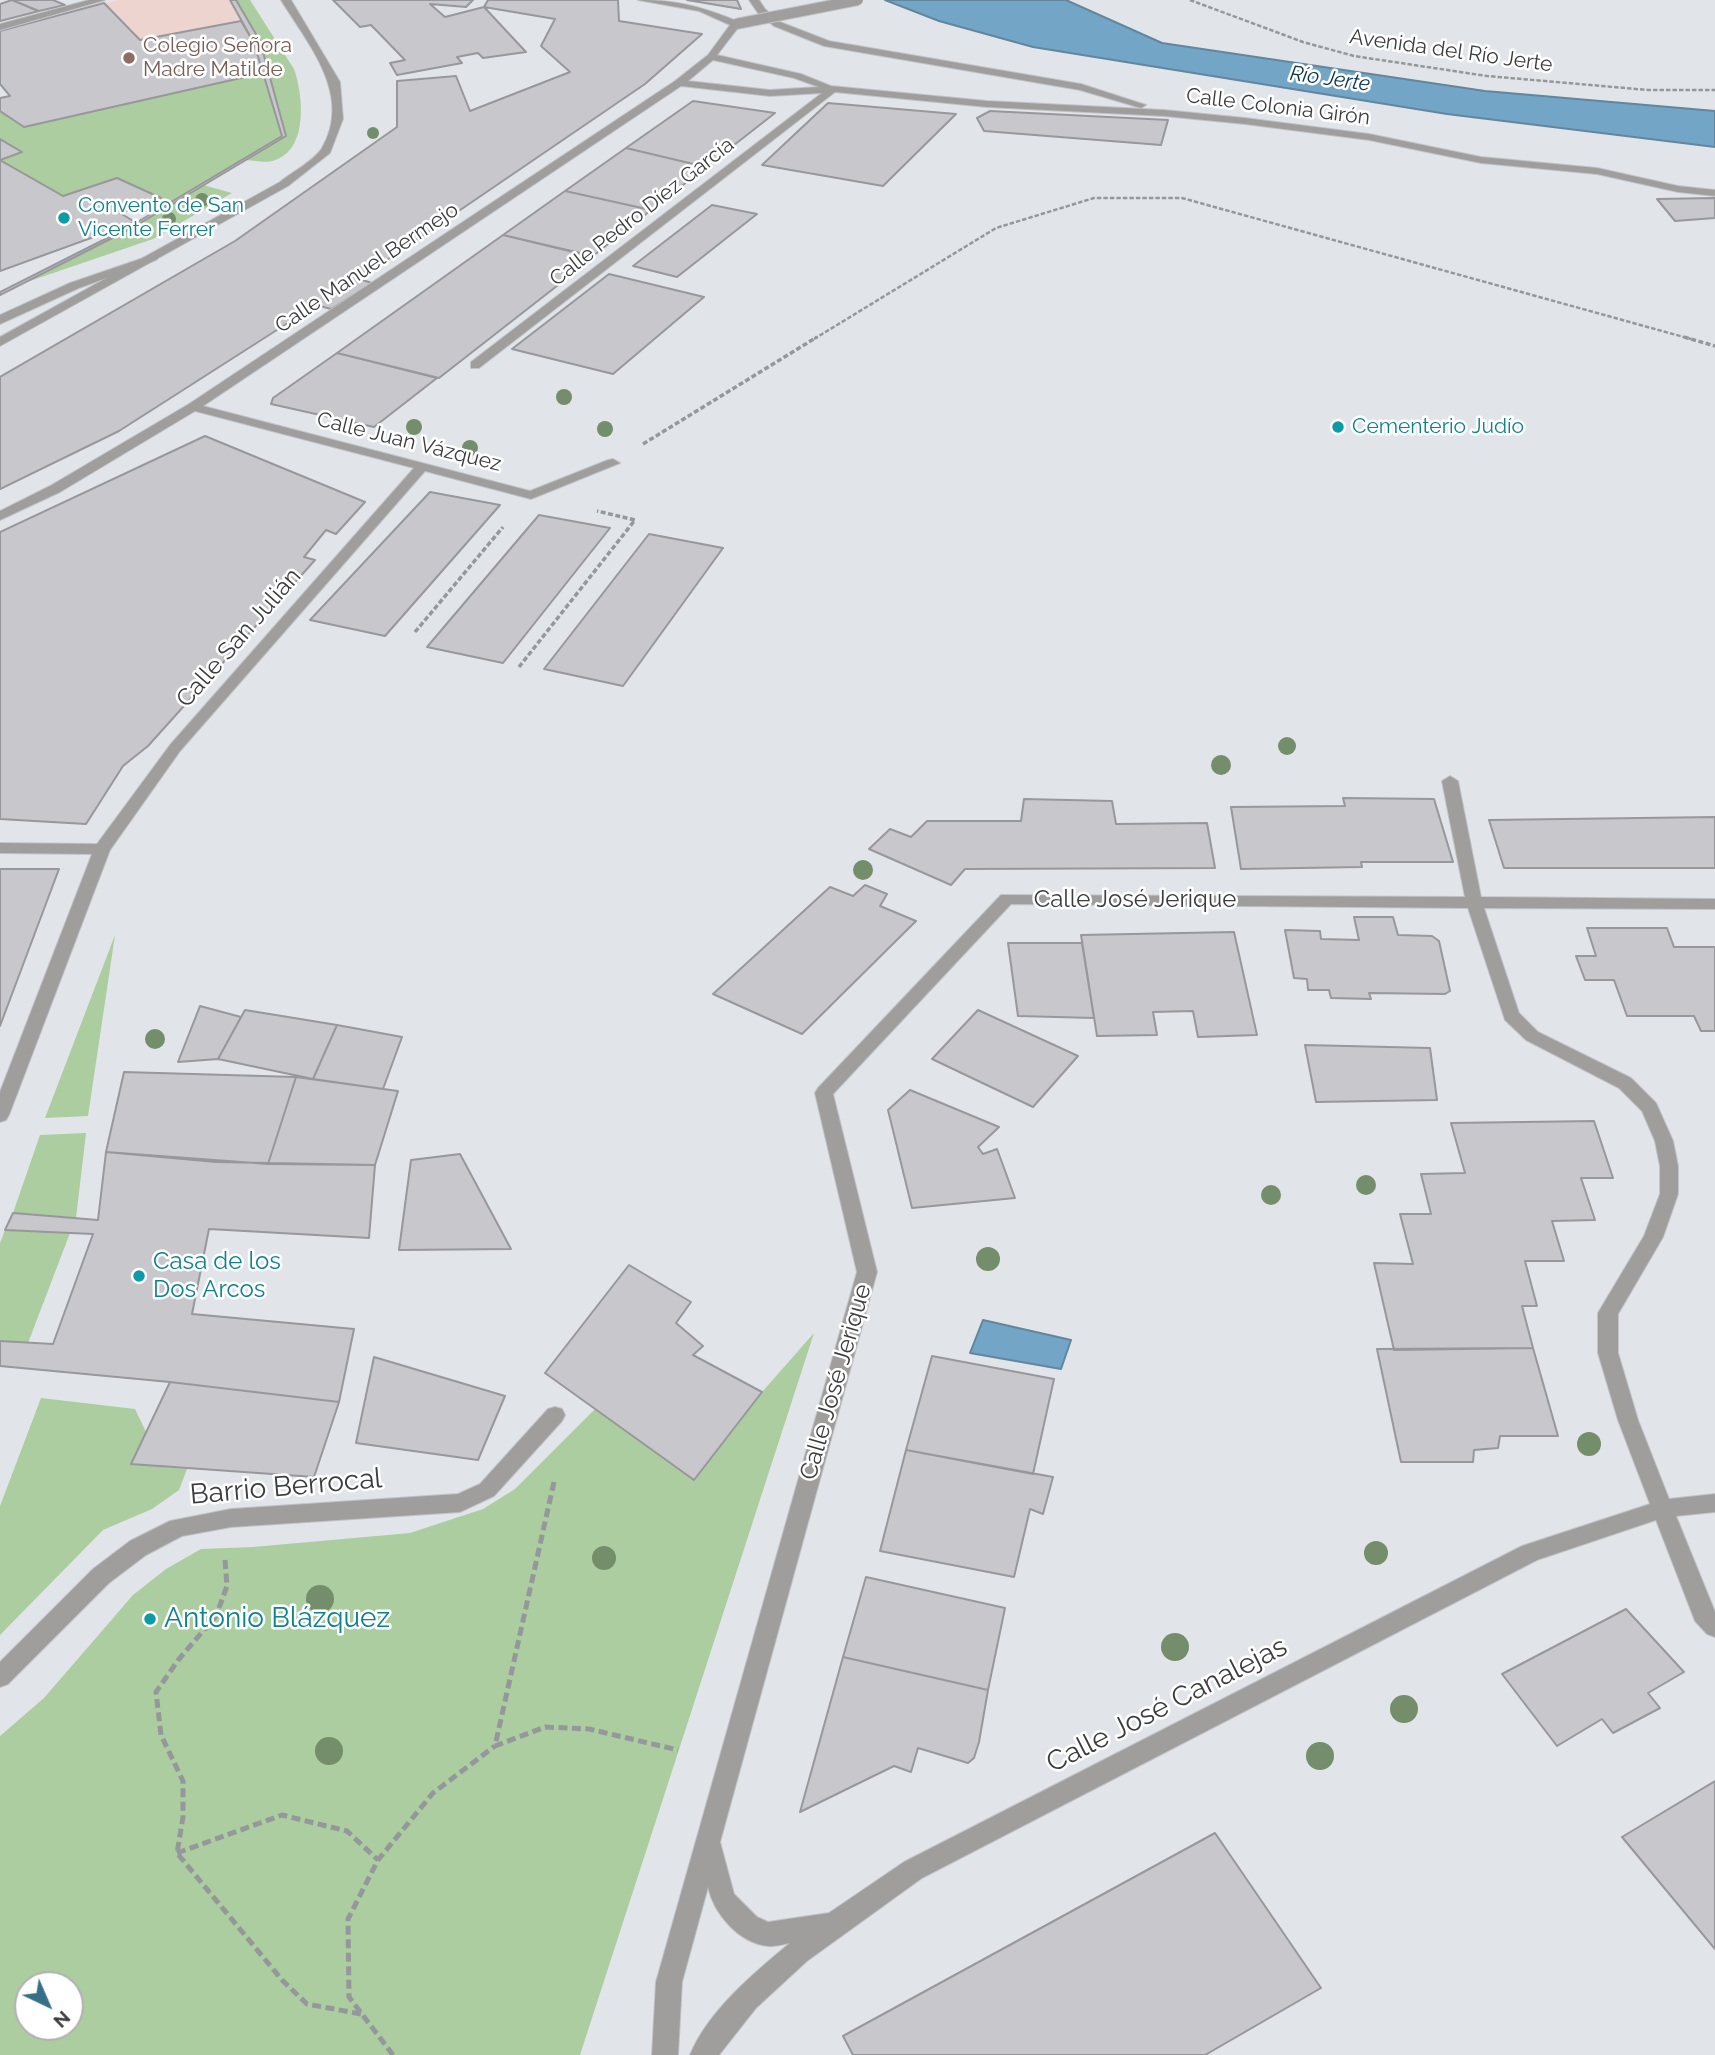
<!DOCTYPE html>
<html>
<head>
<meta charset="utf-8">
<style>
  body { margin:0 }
  #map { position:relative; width:1715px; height:2055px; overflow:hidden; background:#e1e5e9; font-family:Raleway,sans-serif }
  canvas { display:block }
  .north { position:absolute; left:14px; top:1971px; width:70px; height:70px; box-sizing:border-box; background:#fff; border:2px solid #b1b1b2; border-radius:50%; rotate:136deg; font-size:19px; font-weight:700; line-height:28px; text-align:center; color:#3b3d3e }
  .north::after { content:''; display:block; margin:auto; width:24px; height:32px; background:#357088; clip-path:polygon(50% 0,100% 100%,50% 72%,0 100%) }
</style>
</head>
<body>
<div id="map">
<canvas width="1715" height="2055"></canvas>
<div class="north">N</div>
</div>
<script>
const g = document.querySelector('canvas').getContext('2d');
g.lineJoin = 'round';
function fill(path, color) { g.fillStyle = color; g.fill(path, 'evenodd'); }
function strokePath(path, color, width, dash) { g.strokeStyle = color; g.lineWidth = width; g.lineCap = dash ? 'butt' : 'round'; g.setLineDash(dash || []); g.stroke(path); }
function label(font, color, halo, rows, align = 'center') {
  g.font = font + ' Raleway,sans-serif'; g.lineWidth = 5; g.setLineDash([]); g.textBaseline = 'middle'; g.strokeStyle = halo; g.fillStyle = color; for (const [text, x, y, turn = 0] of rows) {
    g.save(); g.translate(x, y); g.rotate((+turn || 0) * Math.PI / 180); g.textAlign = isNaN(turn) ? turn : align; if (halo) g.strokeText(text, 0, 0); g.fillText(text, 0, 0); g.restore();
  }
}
const education = new Path2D(`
  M118,0H230L254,43L263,73L0,133V98L10,96L0,84V31Z`);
const green = new Path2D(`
  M236,0H250L294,69C303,94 308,146 278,159C268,164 257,161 246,160L286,136L260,41Z
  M263,73L282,136L171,202L117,178L63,196L0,160L21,152L0,139V111L24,127Z
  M203,185L232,193L153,239L18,285L132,228Z
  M115,935L88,1116L45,1118Z
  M86,1133L76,1218L13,1213L40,1135Z
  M5,1230L70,1233L28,1343L0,1341V1243Z
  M814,1333L580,2055H0V1736L44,1698L133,1595L166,1569L201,1549L253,1547L410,1533L483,1509L515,1489L595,1409L694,1480L762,1392ZM28,1985H70V2027H28Z
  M41,1398L135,1409L146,1432L132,1464L187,1469L179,1490L152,1509L103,1530L0,1635V1506Z`);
const water = new Path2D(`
  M885,0H1066L1162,43L1485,91L1715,111V147L1447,114L1033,47L939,21Z
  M983,1320L1071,1340L1061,1369L970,1353Z`);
const building = new Path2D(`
  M12,0L38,11H39L0,21V4Z
  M12,0H53L65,5L39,11Z
  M230,0H236L260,41L286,136L132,228L0,295V292L129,227L282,136L254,43Z
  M333,0H473L466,7L430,4L445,17L484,7L526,52L483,58L478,53L457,57L462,63L397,75L390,63L405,60L371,25L360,27Z
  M488,0H618L619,21L702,34L645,84L359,279L372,283L331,309L316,305L119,431L0,489V377L235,241L397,127V81L456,76L470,111L570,72L541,46L555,19L484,7Z
  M687,0H737L741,9Z
  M104,3L140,40L241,21L254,43L263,73L24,127L0,111V98L10,96L0,84V31Z
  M693,101L775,113L706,167L626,148Z
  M828,103L956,114L883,186L762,165Z
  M990,111L1168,120L1161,145L984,131L977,118Z
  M0,139L22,152L0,160Z
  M626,148L706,167L651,210L565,191Z
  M0,160L63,196L117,178L161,198L120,213L135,222L0,271Z
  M565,191L651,210L593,256L503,235Z
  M1715,198V218L1675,221L1657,199Z
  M712,205L757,214L677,277L633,266Z
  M503,235L594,257L439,378L337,353Z
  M609,274L704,297L613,374L512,349Z
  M337,353L437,378L374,427L271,404L273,398Z
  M205,436L365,502L336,534L326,530L304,557L315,560L148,746L123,766L86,824L0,819V532Z
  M430,492L500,505L385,636L310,620Z
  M539,515L610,528L503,663L427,647Z
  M649,534L723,548L623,686L544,669Z
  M1343,798L1434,799L1453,862H1361L1362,867L1241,869L1231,807L1345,806Z
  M1024,799L1112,801L1116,824L1207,823L1215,868L965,869L951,885L869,849L890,829L911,837L927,821H1021Z
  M1715,817V868H1504L1489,820Z
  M0,869H59L0,1026Z
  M865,885L887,894L880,906L916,921L802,1034L713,994L830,887L853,896Z
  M1354,917H1393L1398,935L1432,936L1439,941L1450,991L1445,994L1369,993L1371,999L1331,998L1329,990H1308L1307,979L1294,978L1285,930L1320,931L1321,939L1359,940Z
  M1587,928H1667L1674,947H1715V1031H1701L1694,1016H1627L1614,980H1585L1576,956H1596Z
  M1234,932L1257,1035L1198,1037L1193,1011L1153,1012L1157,1035L1097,1036L1081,935Z
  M1008,943H1082L1094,1018L1018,1016Z
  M200,1006L241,1017L218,1059L178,1062Z
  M245,1010L337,1025L313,1079L218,1059Z
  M978,1010L1078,1056L1033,1107L932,1059Z
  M337,1025L402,1037L383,1089L313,1079Z
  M1305,1045L1430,1048L1437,1100L1316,1102Z
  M124,1072L296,1077L268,1164L106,1152Z
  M296,1077L398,1091L375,1165L268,1164Z
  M910,1090L999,1127L978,1147L983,1154L997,1149L1015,1198L912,1208L888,1110Z
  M1594,1121L1613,1178H1581L1595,1220L1552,1221L1564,1261H1525L1537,1306H1522L1533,1348L1394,1350L1374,1263L1413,1264L1400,1214H1431L1421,1174L1465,1173L1451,1123Z
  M106,1152L216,1162L375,1165L369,1238L209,1229L192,1314L354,1329L339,1402L170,1382L0,1366V1341L53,1344L93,1234L5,1230L13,1213L98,1220Z
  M460,1154L511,1249L399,1250L411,1160Z
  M629,1265L691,1302L676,1323L703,1346L693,1355L762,1392L694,1480L545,1373Z
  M1533,1348L1558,1436H1500L1498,1448L1474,1450L1473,1462H1401L1377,1349Z
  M932,1356L1054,1379L1033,1474L906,1450Z
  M374,1357L505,1396L478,1460L356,1443Z
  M170,1382L339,1402L314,1477L131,1464Z
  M906,1450L1053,1477L1043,1514L1030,1509L1014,1577L880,1551Z
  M866,1577L1005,1608L988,1690L843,1657Z
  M1626,1609L1684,1672L1648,1693L1660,1708L1613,1733L1602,1719L1557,1746L1502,1674Z
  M843,1657L988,1690L979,1742L974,1758L968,1763L918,1748L911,1772L894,1766L800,1812Z
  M1715,1781V1949L1622,1837Z
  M1215,1833L1321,1988L1205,2055H853L843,2036Z`);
const pathFar2 = new Path2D(`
  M1190,0L1303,42L1354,56L1487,76L1648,90H1715
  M814,339L996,228L1094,198H1182L1691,339`);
const pathFar1 = new Path2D(`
  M1684,337L1715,346
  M643,444L817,337
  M415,632L503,527
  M519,667L635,520L597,511`);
const path = new Path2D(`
  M554,1482L495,1746L545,1727L589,1729L678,1750
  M225,1560L227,1586L216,1616L179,1659L156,1692L161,1735L183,1781V1817L177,1853L282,1980L307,2004L361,2014
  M177,1853L282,1815L347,1831L378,1860
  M393,2055L349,1997L348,1919L378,1860L433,1793L495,1746`);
const lane = new Path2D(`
  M152,255L158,258L156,260L79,288L0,324V315L70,283Z`);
const street = new Path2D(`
  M89,0H105L0,30V24Z
  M281,0H291L340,82L343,119L330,153L288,186L0,346V337L280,182C292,172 314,161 322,148C353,95 308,44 281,0Z
  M638,0C677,0 704,7 739,22L741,24L717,55L801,74L831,86L987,101L1164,110L1245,118L1369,134L1481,157L1597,168L1678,186L1715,190V196L1678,192L1597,174L1481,163L1369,140L1245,124L1164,116L987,107L835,92L479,368H471V362L822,93L770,96L681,86L203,406L530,491L608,460L613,459L620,463L531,499L425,471L180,751L110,850L9,1115L6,1120L0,1122V1092L92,854L0,853V843L97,844L170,745L414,468L195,411L60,492L0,520V511L50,486L189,404L675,81L708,55L730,25L699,11ZM713,60L794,78L819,87L770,90L688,81Z
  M749,0H759L765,9L780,22L829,41L1081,84L1146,105L1141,108L1080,90L824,46L774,26L758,13Z
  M1450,776L1458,781L1481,897L1715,899V909L1484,908L1519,1013L1538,1032L1631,1078L1656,1103L1673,1141L1678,1166V1194L1663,1237L1618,1314V1353L1638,1420L1669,1499L1715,1494V1512L1676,1516L1715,1612V1637L1707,1634L1695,1621L1656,1520L1537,1560L922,1878L807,1961L756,2008L719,2055H690C709,2010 754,1973 790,1943C784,1944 774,1947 768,1946C739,1943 714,1914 708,1887L682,1982L678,2055H652L656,1982L857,1272L815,1093L818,1088L1001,895L1465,897L1442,781ZM1011,904L1468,908L1505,1020L1526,1040L1619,1088L1642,1111L1655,1141L1660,1166V1194L1644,1236L1598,1313V1353L1618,1420L1650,1504L1522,1546L904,1862L829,1913L768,1922L757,1917L734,1894L720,1842L877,1272L833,1094Z
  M555,1407L562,1409L565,1415L562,1421L494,1496L460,1512L231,1527L182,1536L146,1555L109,1583L8,1684L0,1687V1662L93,1569L130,1541L170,1521L231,1509L458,1494L480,1484L548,1409Z`);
const streetBridge = new Path2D(`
  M736,24L858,0`);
const trees = [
  [373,133,6],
  [202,200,7],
  [169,219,7],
  [564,397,8],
  [414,427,8],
  [605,429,8],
  [470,448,8],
  [1287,746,9],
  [1221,765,10],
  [863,870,10],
  [155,1039,10],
  [1366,1185,10],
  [1271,1195,10],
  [988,1259,12],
  [1589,1444,12],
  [1376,1553,12],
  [604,1558,12],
  [320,1599,14],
  [1175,1647,14],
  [1404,1709,14],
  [329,1751,14],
  [1320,1756,14]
];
const markers = [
  [129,58,7,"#8d6e63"],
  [64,218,7,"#0f9aa8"],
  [1338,427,7,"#0f9aa8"],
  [139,1276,7,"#0f9aa8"],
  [150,1619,7,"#0f9aa8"]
];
const farEducationnames = [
  ["Colegio Señora",143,46],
  ["Madre Matilde",143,70]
];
const farStreetnames = [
  ["Avenida del Río Jerte",1451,51,8],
  ["Calle Colonia Girón",1278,107,7],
  ["Calle Pedro Díez García",642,212,-38],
  ["Calle Manuel Bermejo",367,268,-34],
  ["Calle Juan Vázquez",409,442,14]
];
const farWaternames = [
  ["Río Jerte",1330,79,8]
];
const farCulturenames = [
  ["Convento de San",78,206],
  ["Vicente Ferrer",78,230],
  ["Cementerio Judío",1352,427]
];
const streetNames = [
  ["Calle San Julián",239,638,-49],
  ["Calle José Jerique",1135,900],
  ["Calle José Jerique",836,1382,-74]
];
const cultureNames = [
  ["Casa de los",153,1262],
  ["Dos Arcos",153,1290]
];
const nearStreetnames = [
  ["Barrio Berrocal",286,1487,-5],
  ["Calle José Canalejas",1167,1705,-27]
];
const nearCulturenames = [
  ["Antonio Blázquez",164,1619]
];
fill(education, '#eed4ce');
fill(green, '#abcd9f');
fill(water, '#73a5c7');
strokePath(water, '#62869e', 2);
fill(building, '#c8c7cc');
strokePath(building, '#98979b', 2);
strokePath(lane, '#c0c3c7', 2);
strokePath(street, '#c0c3c7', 2);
strokePath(pathFar2, '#95989b', 2.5, [4.5, 2]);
strokePath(pathFar1, '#95989b', 3.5, [5, 2.5]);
strokePath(path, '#95989b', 5, [9, 4.5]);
fill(lane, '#a09e9d');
fill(street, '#a09e9d');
strokePath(streetBridge, '#c0c3c7', 12, []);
strokePath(streetBridge, '#a09e9d', 10);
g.fillStyle = '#748d6a';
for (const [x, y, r] of trees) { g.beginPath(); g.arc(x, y, r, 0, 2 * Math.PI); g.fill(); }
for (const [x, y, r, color] of markers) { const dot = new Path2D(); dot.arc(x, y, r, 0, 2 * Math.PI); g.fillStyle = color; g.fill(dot); strokePath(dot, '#fff', 2.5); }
label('21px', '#785e54', '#fff', farEducationnames, 'left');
label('21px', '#3b3d3e', '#fff', farStreetnames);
label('italic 21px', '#09344c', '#fff', farWaternames);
label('21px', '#0d838f', '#fff', farCulturenames, 'left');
label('24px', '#3b3d3e', '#fff', streetNames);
label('24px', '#0d838f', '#fff', cultureNames, 'left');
label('28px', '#3b3d3e', '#fff', nearStreetnames);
label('28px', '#0d838f', '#fff', nearCulturenames, 'left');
</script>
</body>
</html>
